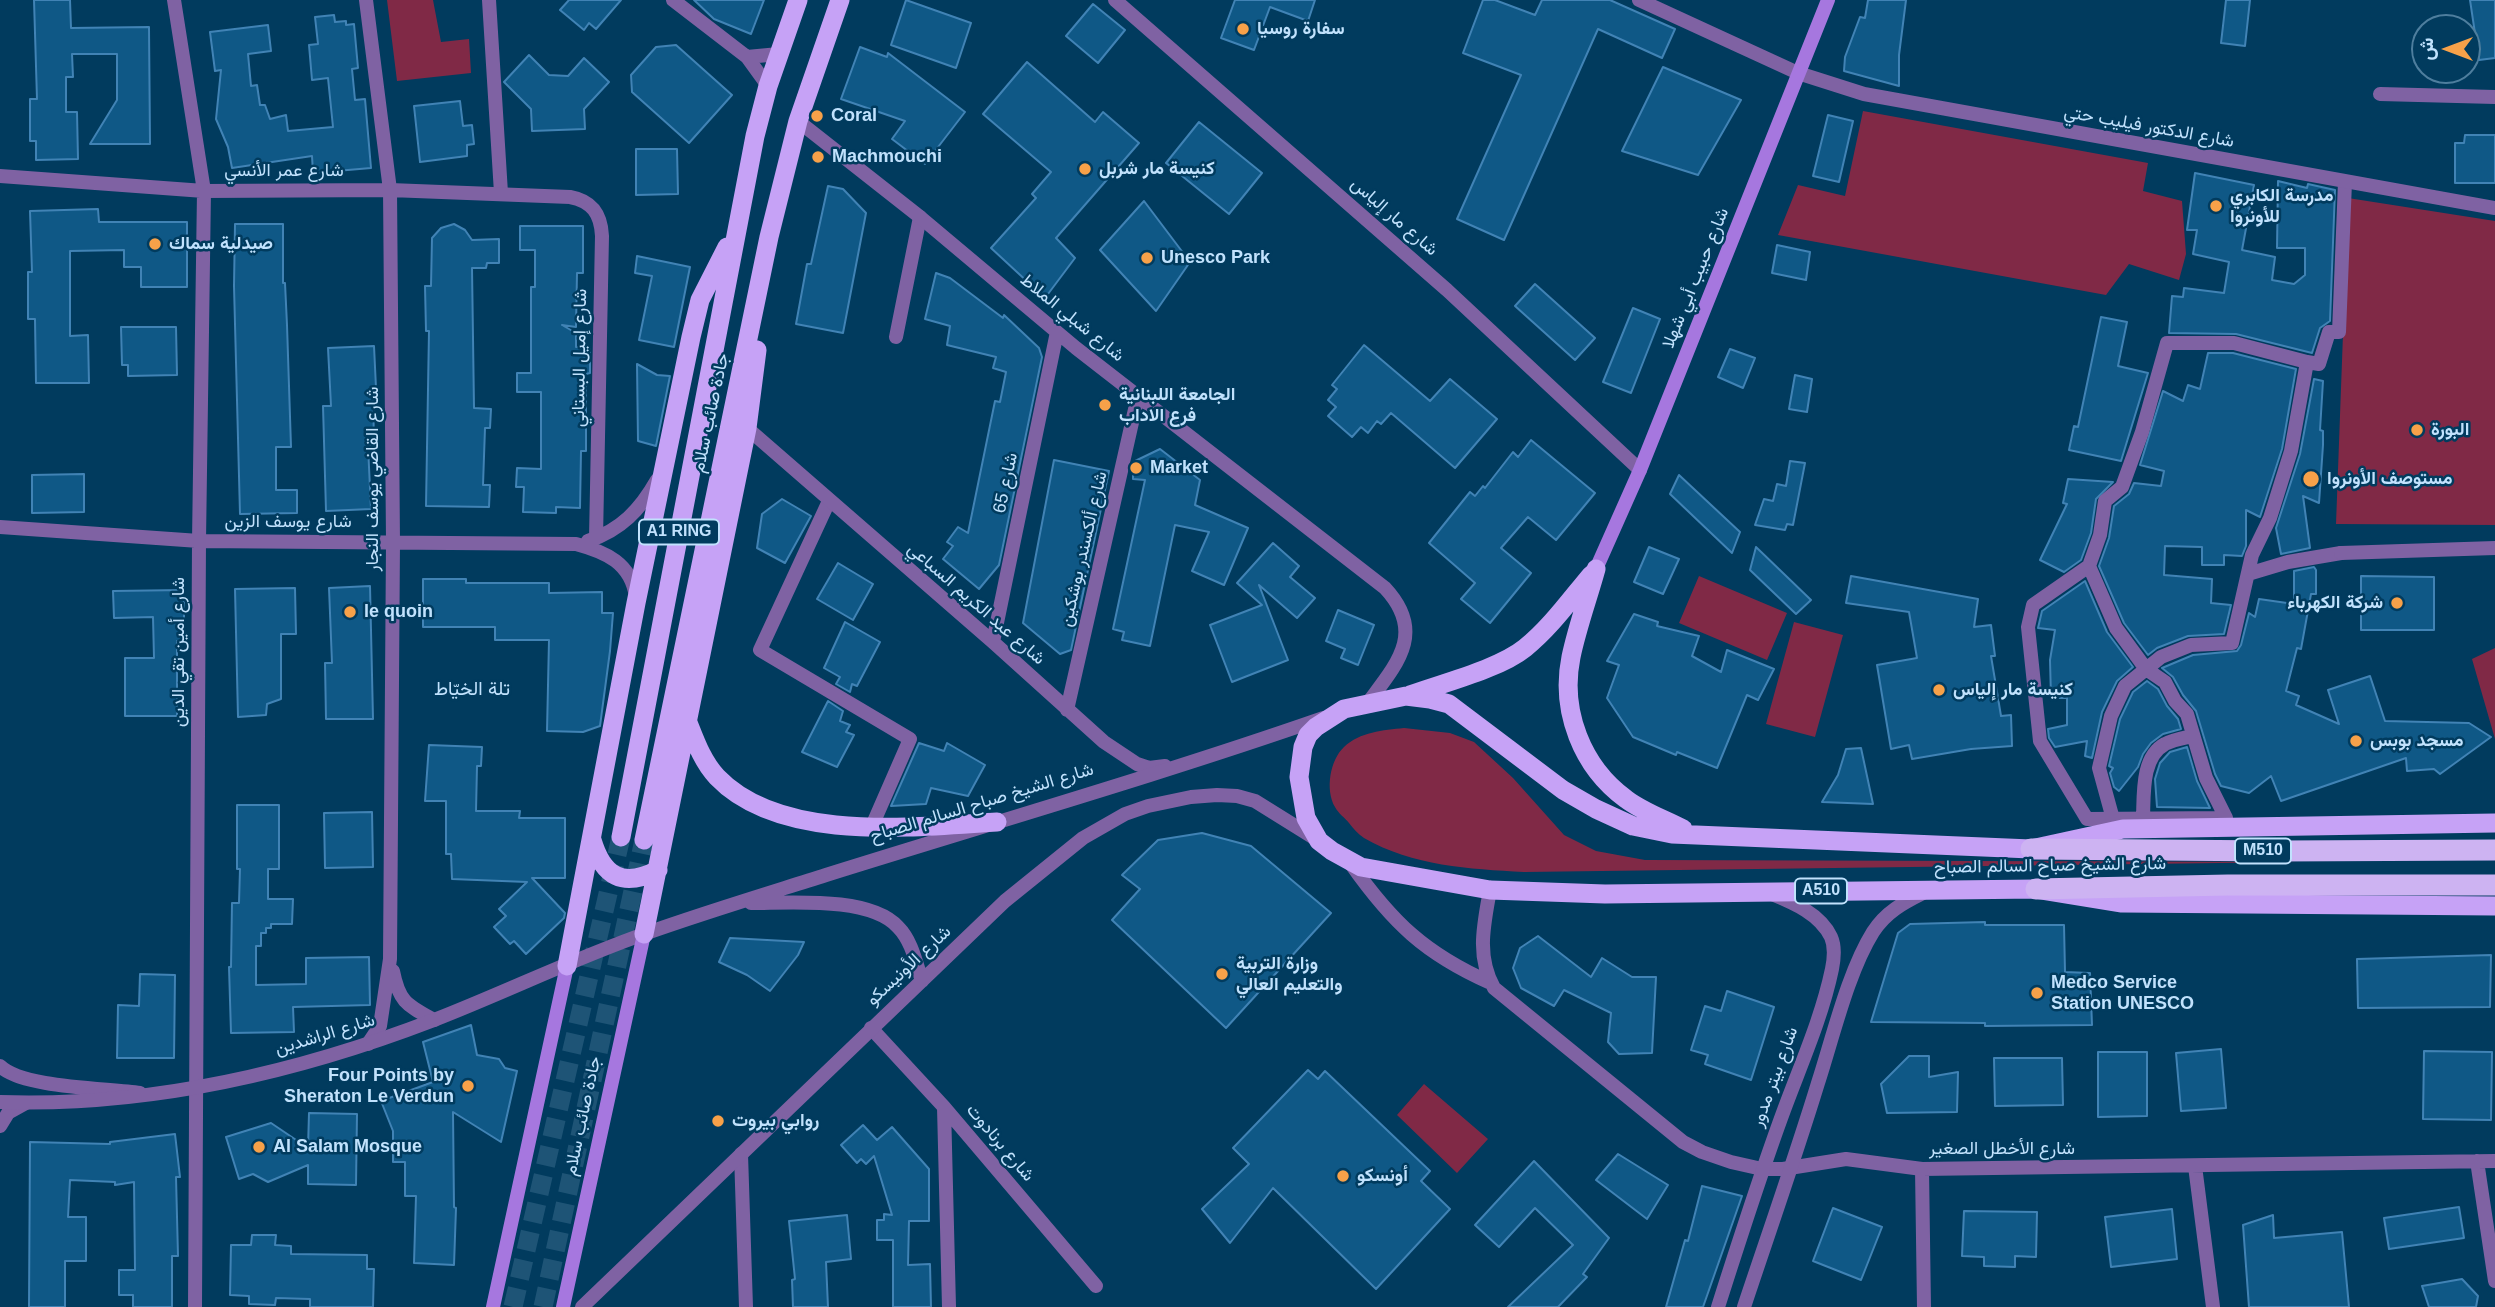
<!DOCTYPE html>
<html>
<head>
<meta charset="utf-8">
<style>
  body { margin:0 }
  #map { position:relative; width:2495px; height:1307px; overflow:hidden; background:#013b5e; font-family:Arial,Vazirmatn,sans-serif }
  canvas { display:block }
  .north { position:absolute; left:2411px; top:14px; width:70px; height:70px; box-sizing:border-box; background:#013b5e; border:2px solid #4e7e9e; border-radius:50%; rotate:270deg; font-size:19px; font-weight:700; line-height:28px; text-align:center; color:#c1e2fd }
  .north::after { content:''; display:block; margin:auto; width:24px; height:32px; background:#f7a149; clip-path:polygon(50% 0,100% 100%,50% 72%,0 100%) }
</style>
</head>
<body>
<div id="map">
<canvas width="2495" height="1307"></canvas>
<div class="north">ش</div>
</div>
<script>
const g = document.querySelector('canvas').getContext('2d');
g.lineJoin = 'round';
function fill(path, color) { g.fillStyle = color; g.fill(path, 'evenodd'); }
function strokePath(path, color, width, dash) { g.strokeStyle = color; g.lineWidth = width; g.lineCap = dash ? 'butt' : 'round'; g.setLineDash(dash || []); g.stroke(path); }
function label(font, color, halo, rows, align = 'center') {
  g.font = font + ' Arial,Vazirmatn,sans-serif'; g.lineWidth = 5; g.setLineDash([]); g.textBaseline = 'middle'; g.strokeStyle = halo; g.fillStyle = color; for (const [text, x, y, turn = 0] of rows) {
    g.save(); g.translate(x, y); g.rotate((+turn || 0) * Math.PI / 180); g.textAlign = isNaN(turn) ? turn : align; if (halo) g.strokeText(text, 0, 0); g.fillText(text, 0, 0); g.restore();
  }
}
const green = new Path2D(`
  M387,0H433L441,42L469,39L471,73L397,81Z
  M1863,111L2148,163L2143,191L2182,201L2186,254L2179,280L2129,264L2106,295L1778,235L1798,185L1845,196Z
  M2348,198L2495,221V525L2336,524Z
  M1699,576L1787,613L1767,660L1679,623Z
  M1794,622L1843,635L1815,737L1766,724Z
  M2495,648V739L2472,659Z
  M1404,728L1450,733L1474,742L1513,778L1564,835L1596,851L1645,860L2298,862L1524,872C1469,869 1413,866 1364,838C1358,834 1353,828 1349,823C1345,818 1338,813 1335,807C1325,790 1330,760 1344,747C1360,732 1383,730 1404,728Z
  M1424,1084L1488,1139L1457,1173L1397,1115Z`);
const building = new Path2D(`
  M34,0H70L71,28L149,27L150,144H90L117,100V54H72L73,77H66V112H77L78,159L36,160V141H30V99H37Z
  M569,0H621L596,29L589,23L584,30L560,10Z
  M694,0H764L751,34L714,19Z
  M906,0L971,23L956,68L891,45Z
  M1235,0H1315L1308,21L1270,7L1254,50L1221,38Z
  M1483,0H1495L1535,15L1542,0H1610L1675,29L1662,58L1598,29L1504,240L1457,219L1521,75L1463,53Z
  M1868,0H1906L1899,55V86L1844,71L1845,57L1860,17L1865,18Z
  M2226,0H2250L2245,46L2221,43Z
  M2470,0H2495V58L2479,60Z
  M1093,4L1125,30L1098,63L1066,36Z
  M334,15L335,22L346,21V25L354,24L358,68L352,69L355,100L365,99L371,168L313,173L312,156L232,168L228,147L216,119L221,70L215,71L210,32L268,25L271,51L248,54L251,86L257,85L260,105H265L270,119L286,115L288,131L333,127L328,78L312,80L309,45L318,44L315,17Z
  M676,45L732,95L689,143L632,92L631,75L656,47Z
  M860,47L887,57L888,53L965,112L925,164L892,139L905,121L841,99Z
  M529,55L549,75L568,76L584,58L609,82L584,109L585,129L532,131L531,109L504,82Z
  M1027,62L1095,122L1103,112L1139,143L1056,238L1075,258L1045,298L991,248L1036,198L1032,194L1051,172L983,114Z
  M1663,67L1741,100L1698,175L1622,151Z
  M460,101L463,126L472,125L474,144L467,145V156L420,162L414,106Z
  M1828,115L1853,121L1839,182L1813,176Z
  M1199,122L1262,173L1229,214L1166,163Z
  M2465,135H2495V183H2455V143H2464Z
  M636,149H677L678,194L636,195Z
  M2195,173L2254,185L2242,250L2275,257L2272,280L2294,284L2305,275V248H2277L2278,181L2307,188L2308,184L2335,190L2330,321L2320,328L2312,353L2236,334L2169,333L2172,296L2183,297L2184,288L2224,293L2229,262L2193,254L2197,230H2187Z
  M828,186L843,189L866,213L843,333L796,324L807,264H811Z
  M1144,201L1190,262L1156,311L1100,250Z
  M98,209L99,222H187V287H141V267H124V250L70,251V336L88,335L89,383H36L35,319H28V272H32L30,211Z
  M235,224H283V283H285L287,325L291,447H276V490H297V513L240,514L234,286Z
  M454,224L465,230L472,240L499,239V263H487L486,268H472L474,408L491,409L490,428H485L483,485H490L489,507L426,506L429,331H426L425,286H431L432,238L441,228Z
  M520,226H583V273H577L576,327L562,325L576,333V347H590V373L586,374V451H581L580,508L556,507V513L523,512L524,487H516L517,468L541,469V392H517V373H531V287H535V250H520Z
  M1777,245L1810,252L1806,280L1772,273Z
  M637,256L690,267L674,347L639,340L652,276L635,273Z
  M936,273L950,278L1003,318L1004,315L1039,348L1042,357L999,565L979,589L943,559L953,546L947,542L958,527L968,533L995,401L1000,402L1006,372L993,368L996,357L947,345L950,326L925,319Z
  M1535,284L1595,338L1575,360L1515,306Z
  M1633,308L1660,319L1631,393L1603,382Z
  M2101,317L2127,322L2118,366L2148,373L2121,461L2069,450L2074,426L2078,427Z
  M121,327H176L177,375L128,376V365H122Z
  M1364,345L1430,401L1450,379L1497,419L1455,468L1391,413L1381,424L1377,421L1368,433L1361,427L1352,437L1328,416L1336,407L1328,400L1337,389L1332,385Z
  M374,346L376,388H373L374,446H368L371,509L326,511L323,406H331L328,348Z
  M1730,349L1755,358L1743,388L1718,377Z
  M2208,353H2233L2296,369L2282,449L2260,517L2246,510V546L2242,556L2224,555V565H2202V547L2165,546L2164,575L2212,579L2211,603L2231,605L2224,634L2188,636L2157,648L2148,655L2124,623L2099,566L2109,538L2114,506L2129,494L2134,483L2161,486L2164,471L2140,465L2163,391L2183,401L2188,385L2200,389Z
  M637,364L657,375L670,376L656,446L638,441Z
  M1795,375L1812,379L1807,412L1789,409Z
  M2314,379L2323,381L2320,430L2323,431V445L2319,503L2303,496L2310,548L2281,554L2276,528L2300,454Z
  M1531,440L1595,493L1556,540L1528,517L1501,548L1531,573L1490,623L1461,599L1475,583L1429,543L1470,492L1475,496L1483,486L1485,488L1513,452L1518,457Z
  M1160,449L1200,480L1195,505L1248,528L1224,585L1192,571L1209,532L1175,525L1150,646L1122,640L1124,632L1113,629L1145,480L1133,479V462Z
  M1054,460L1109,471L1071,650L1060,654L1023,623Z
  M1790,461L1805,463L1793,525L1787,524L1785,530L1755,525L1764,499L1773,501L1777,484L1786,486Z
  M84,474V512L32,513V475Z
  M1679,475L1740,532L1732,553L1670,494Z
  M2068,479L2113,482L2096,499L2091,533L2081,560L2064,572L2040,560L2067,504L2063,503Z
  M782,499L811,516L785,563L757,548L762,514Z
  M1273,543L1299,566L1290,577L1315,598L1297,618L1259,585L1288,660L1232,682L1210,625L1262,605L1237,583Z
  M1649,547L1679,559L1663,594L1634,582Z
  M1756,547L1811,600L1796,614L1750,570Z
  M838,563L873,584L853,620L817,599Z
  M2314,567L2316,570V594H2311L2301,649L2297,648L2286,691L2299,696L2296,705L2339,724L2328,690L2370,676L2385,721L2469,723L2491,737L2440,774L2434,769L2407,771L2406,758L2281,801L2271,776L2249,793L2221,786L2215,774L2196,711L2183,695L2173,677L2162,668L2193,655L2237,651L2241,645L2249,613L2255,617L2259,599L2294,604V571Z
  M1851,576L1978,599L1974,627L1991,625L1995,656H1991L2001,716L2011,715L2012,746L1971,749L1912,759L1909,745L1891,749L1877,665L1917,658L1909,612L1846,603Z
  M2361,576L2434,577V630H2361Z
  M423,579H466V583H549V593L602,592V613H613L610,651L600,726L583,732L547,731L549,640H495V627H423Z
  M2085,581L2107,632L2133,667L2117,681L2102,712L2092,758L2085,756L2087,741L2055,747L2049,738L2048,729L2067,725V698H2051L2050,660L2055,630L2038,628L2042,611Z
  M370,586L373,719H326L325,663H332L329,588Z
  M295,588L296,634H281V699L267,704L266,715L238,717L235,589Z
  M184,590V641H177V716H125V658H154L153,617L114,618L113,591Z
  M1338,610L1374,625L1358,665L1341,658L1345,649L1326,641Z
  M1634,614L1658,622L1657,626L1699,636L1692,656L1721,672L1727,650L1774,669L1758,700L1747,695L1717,768L1677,752L1676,755L1633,737L1607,698L1619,665L1607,661Z
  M845,622L880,642L857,686L852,684L850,692L836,684L840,677L824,668Z
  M2147,681L2158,689L2167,706L2178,719L2181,729L2163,734L2151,743L2143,754L2138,767L2119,791L2114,787L2110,773L2113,768L2109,766L2120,719L2133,692Z
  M828,701L843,711L840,721L850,725L846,732L854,735L837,767L802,752Z
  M919,743L944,751L947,743L985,765L968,796L931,788L926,804L891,806Z
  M429,745L482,747L481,766H477L476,811H520L519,818H565V878H532L565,913L564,918L526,954L514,941L510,944L494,927L506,916L499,909L527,882L452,879L451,854H446V801H425Z
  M2187,747L2197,781L2210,808L2157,807L2155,779L2160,763L2170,752Z
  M1861,748L1873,804L1822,802L1838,775L1846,749Z
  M237,805H279V869H268V899H293L292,924H271V928H266V933H261V946H256V985L306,984V958L369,957L370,1005L293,1007L294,1032L231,1033L229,967H231L232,903H239L240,869H237Z
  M372,812L373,867L325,868L324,813Z
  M1202,833L1251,846L1331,913L1226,1028L1112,920L1140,889L1122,875L1158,840Z
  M1985,922V925H2064L2065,972L2090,973L2092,1025L1985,1026V1023L1871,1022L1898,933L1910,924Z
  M1538,936L1591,977L1602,958L1632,977H1656L1652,1053L1619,1054L1608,1042L1611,1013L1564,990L1554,1006L1521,988L1513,968L1520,948Z
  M730,938L804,942L798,955L770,991L747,975L719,962Z
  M2491,955L2490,1007L2358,1008L2357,959Z
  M140,974L175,975L174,1058H117L118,1005L139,1006Z
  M1727,991L1774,1007L1751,1080L1705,1064L1708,1055L1691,1050L1705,1006L1721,1011Z
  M471,1025L477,1055L499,1059L505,1068L517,1071L501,1142L453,1112L454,1207L456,1208L454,1265L414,1263L416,1196H405V1162H393V1131L381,1101L433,1082L423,1042Z
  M2221,1049L2226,1108L2181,1111L2176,1053Z
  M2424,1051L2492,1052L2491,1120L2423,1119Z
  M2098,1052H2147V1116L2098,1117Z
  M1909,1056H1929V1077L1958,1072L1957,1112L1887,1113L1881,1084Z
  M1994,1058H2062L2063,1105L1995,1106Z
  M1308,1070L1318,1079L1325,1071L1430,1171L1421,1181L1450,1209L1376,1289L1273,1188L1230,1243L1202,1209L1249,1164L1233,1148Z
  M309,1113L357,1114L356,1185L308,1184V1165L268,1182L253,1174L239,1179L226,1137L271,1123L308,1148Z
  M863,1125L877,1140L892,1127L929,1169V1221H909L908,1265L930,1264L931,1307H893V1240H877V1220H884V1214L892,1215L874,1156L866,1164L861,1159L857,1163L841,1145Z
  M175,1134L180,1177H176L178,1256H172V1307H133V1295H119V1270H135L134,1182L115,1185V1182L70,1180L68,1217H86V1261H65V1307H29L30,1142L110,1144V1142Z
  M1618,1154L1668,1185L1647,1219L1596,1180Z
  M1534,1161L1609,1238L1583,1274L1587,1277L1558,1307H1508L1573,1245L1535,1208L1499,1247L1475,1225Z
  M1702,1186L1742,1196L1703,1307H1666L1685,1240L1688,1241Z
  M2459,1207L2464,1238L2389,1249L2384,1218Z
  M1833,1208L1882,1227L1861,1280L1813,1261Z
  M2172,1209L2177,1259L2111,1267L2105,1217Z
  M1964,1211L2037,1212L2036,1257L2015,1256V1267L1984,1266V1257L1962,1256Z
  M847,1215L851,1259L826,1262L828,1307H793L792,1280L795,1279L789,1221Z
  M2273,1215L2274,1238L2342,1232L2349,1307H2249L2243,1225Z
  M252,1235H276L275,1245L291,1246V1254L367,1255V1269H374L373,1307H310V1299L276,1298L275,1305L249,1304V1296L230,1295L231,1245H251Z
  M2462,1279L2478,1296L2476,1307H2429L2422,1286Z`);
const trunkTunnel = new Path2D(`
  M513,1307L621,837
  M543,1307L644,840`);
const pedestrian = new Path2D(`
  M489,0L501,193
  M896,337L920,217
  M829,501L760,650L910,739L872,826
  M2089,566L2116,628L2146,669L2165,682L2175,701L2187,714L2206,778L2226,818L2087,819L2040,741L2028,627L2033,605L2089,566L2100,535L2105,501L2122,487L2142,432L2167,343H2234L2307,362
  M2248,574L2288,562L2341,553
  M2143,818C2144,795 2141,757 2165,744C2172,740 2183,738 2192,736
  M2113,819L2099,768L2111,716L2125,686L2161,657L2191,645L2232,643L2252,555L2270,518L2291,451L2307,362L2319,364L2329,332H2339L2345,182`);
const minor = new Path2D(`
  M174,0L204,191L199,541L195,1307
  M366,0L390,190L393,542L390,959L380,1026L368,1044
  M673,0L747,57L768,86
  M1115,0L1447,290L1640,470
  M1639,0L1798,73L1864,94L2495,208
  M747,57L779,54
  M2380,94L2495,97
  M798,121L920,217L1076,348L1385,588C1427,633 1396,665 1367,704
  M0,176L204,191L390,190L570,197C592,201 601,214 602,236L596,538
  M747,428L993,642L1104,742L1137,764L1149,768L1165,766
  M0,527L199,541L576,544C606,552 631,563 636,597
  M588,541C621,530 640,510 657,480
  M2341,553L2495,548
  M993,642L1057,332
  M1067,710L1138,396
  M1351,864C1392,922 1425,954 1491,983
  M1490,890C1484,924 1476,956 1494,988L1683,1142L1702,1152L1731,1162L1762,1169H1783L1846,1159L1922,1169L2495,1161
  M393,971C399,1002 407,1005 434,1020
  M871,1028L944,1107L1096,1286
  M0,1066C22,1088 106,1088 140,1093
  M944,1107L949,1307
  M0,1126L8,1113L26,1103
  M741,1154L746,1307
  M2477,1161L2495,1281
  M2195,1166L2213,1307
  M1922,1169L1924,1307`);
const tertiary = new Path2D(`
  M751,903C790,903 870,896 898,927C912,941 916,963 922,981
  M0,1102C149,1107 296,1073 434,1020C506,992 575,958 647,933C706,912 766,894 826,875C992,823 1159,775 1323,718
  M582,1307L1005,901L1083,838L1125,814L1148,806L1191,797L1217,795L1237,796L1255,801L1316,839
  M1718,1307C1739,1241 1760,1175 1784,1110C1801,1064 1822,1017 1832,969C1834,959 1835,946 1831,937C1820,914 1794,903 1772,894
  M1744,1307C1769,1232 1795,1158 1818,1083C1833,1037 1848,972 1873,932C1886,912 1903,903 1923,893`);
const secondary = new Path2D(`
  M1596,569L1640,470L1828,0
  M493,1307L567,966
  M563,1307L644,934`);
const trunk = new Path2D(`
  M1596,569C1588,598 1577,628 1571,657C1560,711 1582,767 1626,799C1643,812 1664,819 1683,829
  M1410,695C1443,683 1499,669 1525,648C1550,628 1570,600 1591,575
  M687,720C695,740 702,761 717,777C780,843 914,827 997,822
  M2495,823L2123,829L2031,849L1672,834L1633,826L1596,809L1563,790L1449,704L1430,699L1406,696L1344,709L1316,727L1308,735L1303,747L1299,777L1306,818L1319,841L1332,851L1361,867L1490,890L1605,894L2036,889L2122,903L2495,906
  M621,837L755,136L768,86L798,0
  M592,840C603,877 623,888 658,870
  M644,840L769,237L798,121L840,0
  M644,934L747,428L757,350
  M567,966L636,603L691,337L700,300L727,247`);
const motorway = new Path2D(`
  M2031,849L2280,851L2495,850
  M2036,889L2228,885H2495`);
const markers = [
  [1243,29,7,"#f7a149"],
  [817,116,7,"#f7a149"],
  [818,157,7,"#f7a149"],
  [1085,169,7,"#f7a149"],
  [2216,206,7,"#f7a149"],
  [155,244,7,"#f7a149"],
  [1147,258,7,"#f7a149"],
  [1105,405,7,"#f7a149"],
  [2417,430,7,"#f7a149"],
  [1136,468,7,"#f7a149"],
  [2311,479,9,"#f7a149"],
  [2397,603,7,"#f7a149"],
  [350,612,7,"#f7a149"],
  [1939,690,7,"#f7a149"],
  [2356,741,7,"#f7a149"],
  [1222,974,7,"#f7a149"],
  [2037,993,7,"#f7a149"],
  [468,1086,7,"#f7a149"],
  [718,1121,7,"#f7a149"],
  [259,1147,7,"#f7a149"],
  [1343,1176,7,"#f7a149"]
];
const shields = [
  [679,532,80],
  [2263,851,56],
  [1821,891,52]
];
const shieldNames = [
  ["A1 RING",679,532],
  ["M510",2263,851],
  ["A510",1821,891]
];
const poiNames = [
  ["سفارة روسيا",1257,29],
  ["Coral",831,116],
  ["Machmouchi",832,157],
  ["كنيسة مار شربل",1099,169],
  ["مدرسة الكابري",2230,196],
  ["للأونروا",2230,217],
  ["صيدلية سماك",169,244],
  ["Unesco Park",1161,258],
  ["الجامعة اللبنانية",1119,395],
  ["فرع الاداب",1119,416],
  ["البورة",2431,430],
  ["Market",1150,468],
  ["مستوصف الأونروا",2327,479],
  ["شركة الكهرباء",2383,603,"right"],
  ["le quoin",364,612],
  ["كنيسة مار إلياس",1953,690],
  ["مسجد بوبس",2370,741],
  ["وزارة التربية",1236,964],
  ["والتعليم العالي",1236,985],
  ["Medco Service",2051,983],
  ["Station UNESCO",2051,1004],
  ["Four Points by",454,1076,"right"],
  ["Sheraton Le Verdun",454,1097,"right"],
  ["روابي بيروت",732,1121],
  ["Al Salam Mosque",273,1147],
  ["أونسكو",1357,1176]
];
const streetNames = [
  ["شارع الدكتور فيليب حتي",2149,127,10],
  ["شارع عمر الأنسي",284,171],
  ["شارع مار إلياس",1394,217,41],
  ["شارع حبيب أبي شهلا",1696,278,-68],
  ["شارع شبلي الملاط",1072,318,39],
  ["شارع إميل البستاني",580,358,-89],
  ["جادة صائب سلام",711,413,-78],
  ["شارع القاضي يوسف النجار",373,479,-90],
  ["شارع 65",1006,483,-78],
  ["شارع يوسف الزين",288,522],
  ["شارع ألكسندر بوشكين",1084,549,-77],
  ["شارع عبد الكريم السباعي",976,604,41],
  ["شارع أمين تقي الدين",179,652,-90],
  ["شارع الشيخ صباح السالم الصباح",982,803,-17],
  ["شارع الشيخ صباح السالم الصباح",2050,866,-1],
  ["شارع الأونيسكو",909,966,-43],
  ["شارع الراشدين",325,1035,-17],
  ["شارع بيتر مدور",1775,1077,-70],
  ["جادة صائب سلام",583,1116,-78],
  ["شارع برنادوت",1000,1143,50],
  ["شارع الأخطل الصغير",2002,1149]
];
const neighbourhoodNames = [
  ["تلة الخيّاط",472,690]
];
fill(green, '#802946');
fill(building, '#0f5886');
strokePath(building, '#4183b5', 2);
strokePath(trunkTunnel, '#1e5476', 19, [19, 10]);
strokePath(pedestrian, '#7f62a3', 14);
strokePath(minor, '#7f62a3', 14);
strokePath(tertiary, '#7f62a3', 14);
strokePath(secondary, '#a677df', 14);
strokePath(trunk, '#c6a2f6', 19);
strokePath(motorway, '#cdb3f2', 21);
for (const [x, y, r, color] of markers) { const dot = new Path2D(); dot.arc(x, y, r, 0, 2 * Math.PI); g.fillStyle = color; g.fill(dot); strokePath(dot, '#013b5e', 2.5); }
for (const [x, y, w] of shields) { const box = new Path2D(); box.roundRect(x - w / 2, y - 12.5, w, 25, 5); g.fillStyle = '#013b5e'; g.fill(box); strokePath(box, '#c1e2fd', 2); }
label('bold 16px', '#c1e2fd', null, shieldNames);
label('bold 18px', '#c1e2fd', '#013b5e', poiNames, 'left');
label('18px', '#c1e2fd', '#013b5e', streetNames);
label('19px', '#c1e2fd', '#013b5e', neighbourhoodNames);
</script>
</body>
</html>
